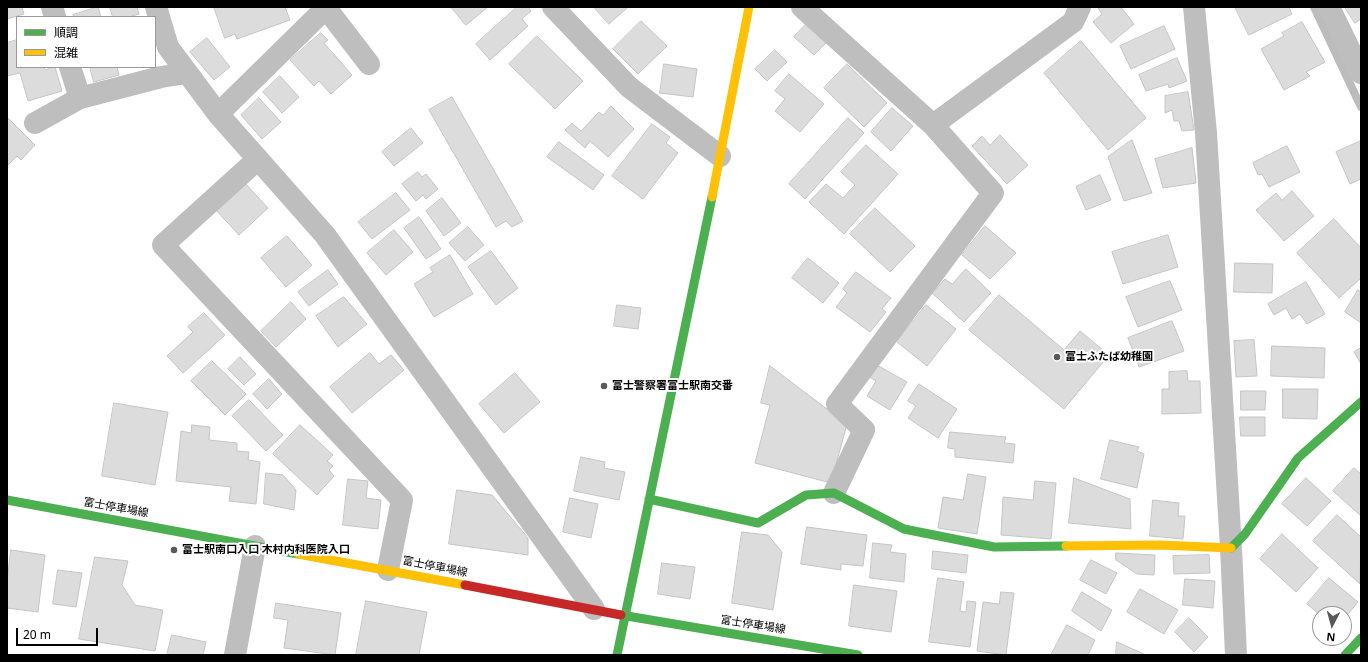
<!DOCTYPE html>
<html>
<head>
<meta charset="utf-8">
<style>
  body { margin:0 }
  #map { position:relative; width:1368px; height:662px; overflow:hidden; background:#fff; font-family:"Noto Sans","Noto Sans JP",sans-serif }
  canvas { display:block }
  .frame { position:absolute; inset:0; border:8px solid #000; pointer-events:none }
  .legend { position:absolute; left:16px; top:16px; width:140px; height:52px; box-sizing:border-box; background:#fff; border:1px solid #999; margin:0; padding:5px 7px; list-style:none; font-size:12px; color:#000 }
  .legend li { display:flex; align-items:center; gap:8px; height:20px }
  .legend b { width:20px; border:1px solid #999 }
  .north { position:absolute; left:1312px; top:606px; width:40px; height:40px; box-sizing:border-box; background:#fff; border:1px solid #999; border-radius:50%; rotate:186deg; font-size:11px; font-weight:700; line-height:16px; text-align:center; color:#000 }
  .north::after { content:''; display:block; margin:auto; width:14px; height:18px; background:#595959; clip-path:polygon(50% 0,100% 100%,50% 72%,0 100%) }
  .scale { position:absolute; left:16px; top:628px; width:82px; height:18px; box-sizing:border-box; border:2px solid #000; border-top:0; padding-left:5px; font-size:12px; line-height:14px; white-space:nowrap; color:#000; -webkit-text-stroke:3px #fff; paint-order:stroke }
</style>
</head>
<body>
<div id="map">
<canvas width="1368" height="662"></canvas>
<div class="frame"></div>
<ul class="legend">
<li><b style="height:5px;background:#4caf50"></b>順調</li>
<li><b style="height:5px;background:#ffc107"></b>混雑</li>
</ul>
<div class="north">N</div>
<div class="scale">20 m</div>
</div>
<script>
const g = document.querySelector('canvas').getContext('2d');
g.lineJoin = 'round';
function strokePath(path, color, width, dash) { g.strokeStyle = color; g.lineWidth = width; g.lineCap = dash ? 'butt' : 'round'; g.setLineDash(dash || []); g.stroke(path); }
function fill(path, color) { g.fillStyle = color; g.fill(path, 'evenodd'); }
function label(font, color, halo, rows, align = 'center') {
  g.font = font + ' "Noto Sans","Noto Sans JP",sans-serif'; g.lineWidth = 4; g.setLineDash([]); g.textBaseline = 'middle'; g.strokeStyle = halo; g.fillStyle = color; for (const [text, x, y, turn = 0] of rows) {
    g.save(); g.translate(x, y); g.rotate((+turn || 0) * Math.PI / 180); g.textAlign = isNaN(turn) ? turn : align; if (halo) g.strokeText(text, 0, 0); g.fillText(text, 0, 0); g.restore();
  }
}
const stream = new Path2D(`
  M1314,7L1361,107`);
const building = new Path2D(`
  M7,7H22L24,14L7,19Z
  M98,7L101,17H74L73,15Z
  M110,7H137L139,14L129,17H113Z
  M214,7H285L290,20L237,39L235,34L225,38Z
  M451,7H488L466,25Z
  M517,7H528L531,11L522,19L528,26L490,60L476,44Z
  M594,7H628L609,24Z
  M1099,7H1121L1134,24L1111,43L1093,22L1102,14L1098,8Z
  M1235,7H1289L1292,14L1249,35Z
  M1345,7H1361V19L1355,23Z
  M641,21L667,46L638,74L613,49Z
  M1302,22L1325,62L1306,72L1310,76L1284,90L1261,49L1284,36L1282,33Z
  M806,24L826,43L814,55L794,37Z
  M1164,26L1175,49L1131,69L1120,46Z
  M321,33L328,40L324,43L352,75L331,94L319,81L314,86L290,60Z
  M537,36L583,81L555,109L509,64Z
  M207,38L230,67L214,80L190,52Z
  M17,40V67H43L46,70L51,67H55L62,91L28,101L20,73L7,76V43Z
  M1081,41L1146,118L1108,150L1044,73Z
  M775,50L787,62L767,81L755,69Z
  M1177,58L1187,81L1169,88L1168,84L1146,91L1139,75Z
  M664,64L697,69L693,97L660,93Z
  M847,64L887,103L864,127L824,88Z
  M90,67H117L119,75L94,82Z
  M789,74L824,104L800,132L775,111L785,99L775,91Z
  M280,76L299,97L282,113L263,92Z
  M1188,92L1194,130L1182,131L1179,121H1174L1172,110L1165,113V96Z
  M452,97L523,221L512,227L506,221L496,227L429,110Z
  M259,98L281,122L262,139L241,115Z
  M611,106L634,129L608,157L590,141L585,148L565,130L572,123L581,131L599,112L603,115Z
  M892,108L913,126L891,151L871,132Z
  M7,117L35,145L21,160L17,156L7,166Z
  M848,118L864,133L805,199L789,184Z
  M652,124L670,137L666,143L678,153L643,199L612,176Z
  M411,128L423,143L394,166L382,152Z
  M1000,135L1028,165L1007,184L972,146L982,136L990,145Z
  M1132,140L1152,193L1124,201L1108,157Z
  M1361,141V179L1350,184L1336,152Z
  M559,142L604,175L593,190L547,157Z
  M866,145L898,174L844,234L809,202L826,184L843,198L855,185L841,172Z
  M1287,146L1300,172L1269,187L1262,174L1258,175L1253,163Z
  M1192,148L1196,183L1163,188L1155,159Z
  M418,172L422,177L426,174L438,189L426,199L423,195L416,201L402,184Z
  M1100,175L1111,200L1086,210L1076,187Z
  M244,182L268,208L239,235L215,209Z
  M1292,191L1314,216L1284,241L1256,210L1276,193L1282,200Z
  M396,193L410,210L372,239L358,222Z
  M442,198L461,223L444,236L426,211Z
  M875,208L915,246L890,272L850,234Z
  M419,217L441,249L426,259L404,228Z
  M1334,219L1361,248V278L1339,298L1297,253Z
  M985,226L1016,253L990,279L962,255Z
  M468,227L484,245L465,261L449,243Z
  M394,230L413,252L386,275L367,253Z
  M1168,235L1178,267L1123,284L1112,252Z
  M287,236L312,265L286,287L261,258Z
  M491,251L518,288L496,305L468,267Z
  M450,255L473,294L434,317L414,284L433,272L430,268Z
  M808,258L839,283L823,303L792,278Z
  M1235,263L1273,264L1272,293L1234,292Z
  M966,269L991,293L964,322L932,293L945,279L952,284Z
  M328,270L338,284L309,306L298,292Z
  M856,272L891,298L882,309L886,312L870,332L836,307L847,293L843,289Z
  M1170,281L1182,310L1138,327L1126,297Z
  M1306,282L1325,314L1307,324L1300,314L1292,319L1286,308L1274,315L1268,304Z
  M1358,290L1361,292V323L1345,312Z
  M999,295L1064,350L1080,331L1109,355L1064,409L969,330Z
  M344,297L367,324L338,347L316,316Z
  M291,302L306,319L276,347L261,331Z
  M617,305L641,308L638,329L614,326Z
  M926,305L956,329L927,366L897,342Z
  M204,313L225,335L183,373L167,356L193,332L188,327Z
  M1172,321L1184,351L1139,367L1128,338Z
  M1254,340L1257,376L1236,377L1234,341Z
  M1272,346L1325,348L1324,378L1271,376Z
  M1361,348V364L1354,352Z
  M370,353L379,364L391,355L404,370L352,413L330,387Z
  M240,357L256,374L244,385L228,369Z
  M212,361L246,394L225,415L191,381Z
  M875,364L907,382L890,410L867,396L876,381L868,376Z
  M770,366L847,424L831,483L755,463L770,405L761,403Z
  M1187,371L1188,381H1200L1201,413L1162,414V389H1169V372Z
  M515,373L540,402L504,433L479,404Z
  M269,379L282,394L267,409L253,394Z
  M919,384L957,409L938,438L908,418L916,406L908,401Z
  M1283,389H1318L1317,419L1283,418Z
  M1241,391H1266L1265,410H1241Z
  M249,400L283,435L266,451L232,416Z
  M114,403L168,412L155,485L102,476Z
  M1240,417H1265V436H1241Z
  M192,425L210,427L209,440L237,443V451L249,452L248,460L260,462L256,504L229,501L231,487L176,481L181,431L191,433Z
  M300,425L333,455L327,461L333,466L329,470L334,476L317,495L273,454Z
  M950,432L1006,437L1004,443L1015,444L1013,463L955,457V449L948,448Z
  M1110,440L1139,447L1137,451L1144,454L1137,488L1101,479Z
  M581,457L605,462L604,468L625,472L619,500L574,491Z
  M1354,468L1361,474V516L1333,491Z
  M266,473L283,475L296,490L294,510L264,504Z
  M968,474L986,477L977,534L938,528L943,497L963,500Z
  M1074,478L1130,499L1131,529L1069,523Z
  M1306,478L1331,501L1307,526L1282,504Z
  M348,479L368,481L366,498L381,500L378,529L343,525Z
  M1035,481L1056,483L1051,539L1001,535L1003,497L1033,500Z
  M457,490L492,495L528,538V555L449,544Z
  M570,498L598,504L591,538L563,532Z
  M1153,500L1179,503L1178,516H1185L1183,539L1150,536Z
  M1337,515L1361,537L1360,584L1313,541Z
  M807,527L867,535L863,566L841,564V570L801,564Z
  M742,532L768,535L782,552L773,610L732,603Z
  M1282,534L1318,568L1296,592L1260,559Z
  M873,543L892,545L890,552L906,554L904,582L870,578Z
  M11,550L45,555L38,612L7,608V583Z
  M933,551L968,555L966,573L932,569Z
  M1116,553L1155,555L1154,575L1137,574L1116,560Z
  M1209,555L1210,573L1174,574L1173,556Z
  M95,557L128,561L122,585L135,605L163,610L155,651L79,639Z
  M1091,560L1117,573L1106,594L1080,580Z
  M662,563L695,567L690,599L658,594Z
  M58,570L82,573L76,607L53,604Z
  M938,578L964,582L960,611L966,612L967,601L976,602L970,647L929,642Z
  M1329,578L1358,602L1344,619V614H1320V615L1307,604Z
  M1185,579L1215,581L1213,608L1183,605Z
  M854,585L897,591L891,632L849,626Z
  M1140,589L1178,610L1164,634L1127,612Z
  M1001,592L1014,593L1006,655L977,651L983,602L999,604Z
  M1082,592L1112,610L1101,631L1072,611Z
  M366,601L427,612L419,655H356Z
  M276,603L341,613L335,655L284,648L288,620L274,618Z
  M1189,618L1208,637L1194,652L1175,632Z
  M1067,625L1095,640L1088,655H1051Z
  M172,635L206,642L203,655H167Z
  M1117,642L1146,655H1116Z`);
const street = new Path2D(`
  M52,7L55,17
  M156,7L168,47L218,114L325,235L594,609
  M553,7L629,87L720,156
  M802,7L933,125L993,193L837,404L864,430L834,493
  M1194,7L1206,133L1231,548L1236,655
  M1329,7L1361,73
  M70,67L80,98
  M218,114L326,8L369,64
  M35,123L80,98L161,77L187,73
  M933,125L1073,22L1080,7
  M258,159L163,245L402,500L388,570
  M235,655L255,546`);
const fast = new Path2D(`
  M649,499L758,523L806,495L834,493L904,529L994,547L1066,546
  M7,500L298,554
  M1231,548L1245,534L1298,458L1361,402
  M621,615L858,655
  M617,655L712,197
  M1345,655L1361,638`);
const slow = new Path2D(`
  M712,197L749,7
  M1066,546L1159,545L1231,548
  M298,554L465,585`);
const jam = new Path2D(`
  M465,585L621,615`);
const markers = [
  [1057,357,4,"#595959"],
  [604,386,4,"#595959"],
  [174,550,4,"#595959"]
];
const poiNames = [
  ["富士ふたば幼稚園",1065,357],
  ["富士警察署富士駅南交番",612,386],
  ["富士駅南口入口 木村内科医院入口",182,550]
];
const streetNames = [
  ["富士停車場線",116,508,10],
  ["富士停車場線",435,567,11],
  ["富士停車場線",753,625,9]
];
strokePath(stream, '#bcbcbc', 8);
fill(building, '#dcdcdc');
strokePath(building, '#c5c5c5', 1);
strokePath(street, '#bebebe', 22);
strokePath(fast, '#4caf50', 9);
strokePath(slow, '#ffc107', 9);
strokePath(jam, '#c62828', 9);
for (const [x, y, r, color] of markers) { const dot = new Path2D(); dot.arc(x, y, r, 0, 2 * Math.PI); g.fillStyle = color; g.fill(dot); strokePath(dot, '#fff', 1.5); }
label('bold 11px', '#000', '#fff', poiNames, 'left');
label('11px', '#000', '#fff', streetNames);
</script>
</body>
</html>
